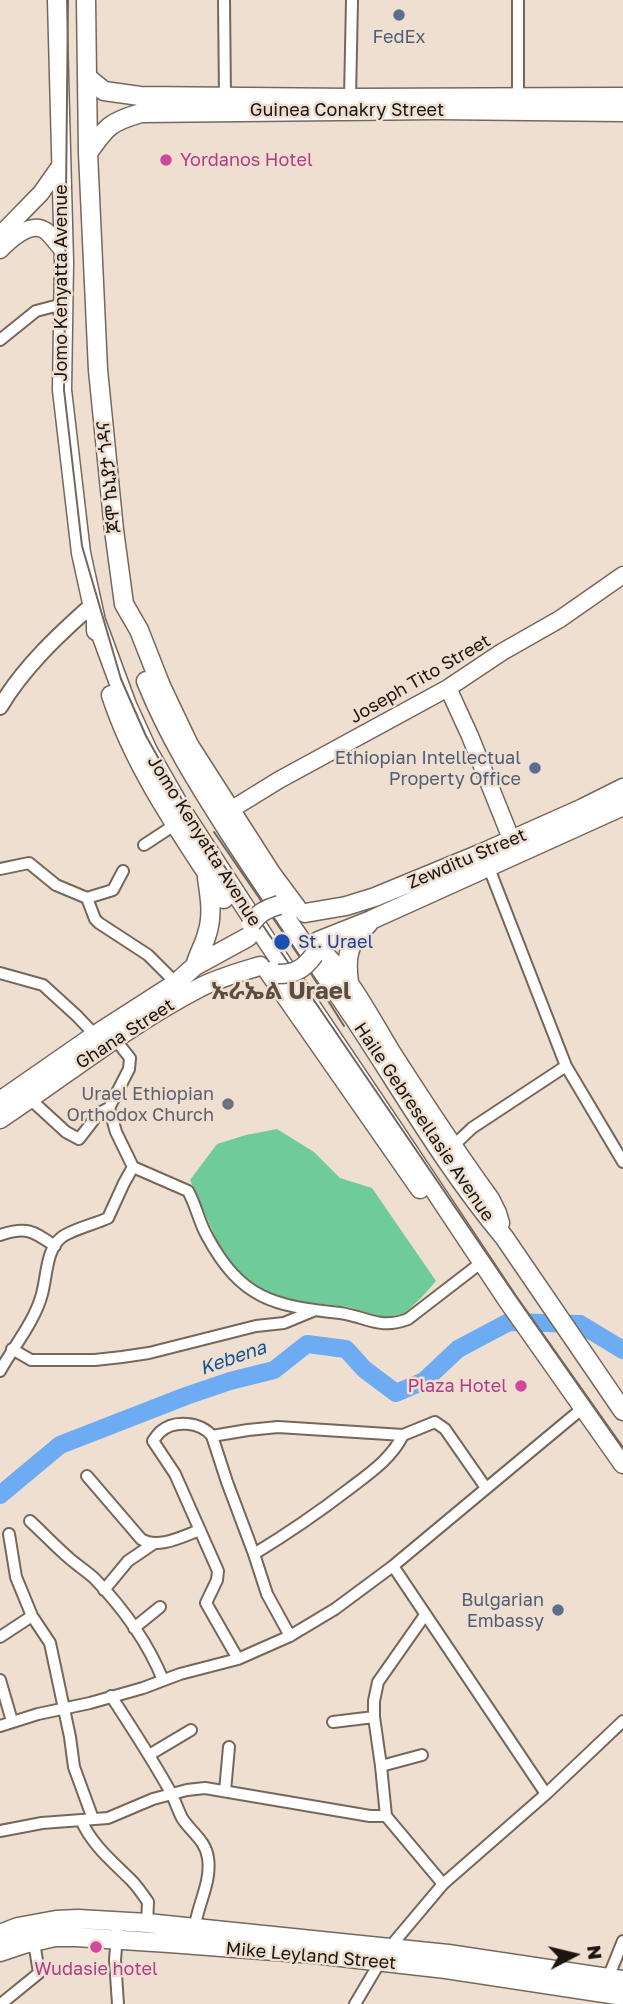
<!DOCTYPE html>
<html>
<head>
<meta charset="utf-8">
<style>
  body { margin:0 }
  #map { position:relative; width:623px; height:2004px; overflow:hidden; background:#efdfd1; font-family:"Golos Text",sans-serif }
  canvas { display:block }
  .north { position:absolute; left:539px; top:1920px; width:70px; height:70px; -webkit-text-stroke:5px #efdfd1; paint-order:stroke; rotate:83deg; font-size:19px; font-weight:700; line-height:28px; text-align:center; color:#1b1510 }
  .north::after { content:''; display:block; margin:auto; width:24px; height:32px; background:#1b1510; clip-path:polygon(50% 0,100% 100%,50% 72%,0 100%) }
</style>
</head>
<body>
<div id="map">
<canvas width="623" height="2004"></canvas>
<div class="north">N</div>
</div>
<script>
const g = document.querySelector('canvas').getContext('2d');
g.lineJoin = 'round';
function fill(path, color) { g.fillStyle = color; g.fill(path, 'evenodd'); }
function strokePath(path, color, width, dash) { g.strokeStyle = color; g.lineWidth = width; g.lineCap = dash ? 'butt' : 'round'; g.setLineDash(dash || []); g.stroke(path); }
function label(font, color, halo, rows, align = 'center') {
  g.font = font + ' "Golos Text","Noto Sans Ethiopic",sans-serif'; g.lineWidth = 5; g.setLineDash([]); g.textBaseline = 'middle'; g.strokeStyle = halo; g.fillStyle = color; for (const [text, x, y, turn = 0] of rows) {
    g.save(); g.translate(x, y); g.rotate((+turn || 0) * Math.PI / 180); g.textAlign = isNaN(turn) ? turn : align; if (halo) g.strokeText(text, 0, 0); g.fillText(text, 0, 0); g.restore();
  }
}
const green = new Path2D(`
  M277,1129L314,1152L340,1178L372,1188L436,1281L423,1296L405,1313L384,1318L349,1307L279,1299L250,1285L224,1257L190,1180L217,1144L246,1135Z`);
const river = new Path2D(`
  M0,1495L60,1445L186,1396L230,1381L274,1370L307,1344L346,1349L364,1369L396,1393L424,1381L458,1349L509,1322L580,1324L623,1350`);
const minor = new Path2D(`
  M224,0L225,97
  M518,0V98
  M350,98L352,0
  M0,340L36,311L63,304
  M144,845L176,824
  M487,863L566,1066L623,1162
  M0,869L29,863L56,885L87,898L113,890L123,871
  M87,898L95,919L99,923L148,955L176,983
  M0,973L43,985L77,1016L95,1035
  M30,1099L66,1132L79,1139L99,1113L109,1108L129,1069L130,1058L114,1038
  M109,1108L116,1132L133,1167L188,1191C196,1205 199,1222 207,1236C241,1299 273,1306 340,1313C368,1317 379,1330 408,1319L482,1262
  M452,1147L472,1128L566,1066
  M0,1235C27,1226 33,1231 55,1246
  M12,1349L31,1360H95L122,1357L149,1353L256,1326L284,1323L313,1311
  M0,1371C14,1346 35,1321 42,1294C47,1276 46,1249 62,1237C73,1229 95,1224 108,1218L124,1183L133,1167
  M212,1436C201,1422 174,1419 160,1432C157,1435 155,1438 153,1441L175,1474L218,1571L217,1580L206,1603L238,1659
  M87,1476L141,1539C158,1550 183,1536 200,1530
  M30,1521C43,1533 55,1546 69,1558C77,1565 86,1571 94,1578C122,1607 148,1643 163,1680
  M9,1534L16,1577L32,1616L50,1643L70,1737L74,1767L93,1819
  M254,1554C287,1534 319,1512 349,1489C370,1473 391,1459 403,1435
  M393,1566L546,1794
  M104,1590L128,1561L153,1544
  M425,1615L378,1682L374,1701V1717L381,1766L386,1816L443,1884
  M134,1628L160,1607
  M290,1636L267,1594L254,1554L227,1482L212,1436L248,1430L278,1427L403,1435L435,1422L445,1429L486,1488
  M0,1637L32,1616
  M0,1680L12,1721
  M111,1696C132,1728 153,1760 171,1793C175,1801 178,1810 182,1818C191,1832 206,1841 208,1858C212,1883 196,1907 194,1932
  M333,1722L374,1717
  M0,1726L38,1714L90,1703L143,1688L180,1674L238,1659L290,1636L335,1609L393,1566L584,1407
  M149,1755L191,1730
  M381,1766L422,1755
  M225,1791L229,1747
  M81,1820C92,1845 112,1861 131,1880C138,1887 143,1895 148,1902L147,1923
  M0,1831L42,1823L108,1818L153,1799L187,1790L205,1788L370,1816H386
  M118,1922L115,1960L118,2004
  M390,1947L443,1884L546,1794L623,1721
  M608,1978L623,1941
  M1,2004L39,1973L34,1942
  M355,2004L380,1962`);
const tertiary = new Path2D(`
  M0,707C23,668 58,635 92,605`);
const secondary = new Path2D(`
  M0,235L41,193L60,166
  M0,250C10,240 31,220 46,231C52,236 57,244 62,249
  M448,688L470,736L516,851
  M232,809L279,780L448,688L502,652L560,619L623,575`);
const primary = new Path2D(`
  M57,0L64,262L62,390L81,553L96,621V631
  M86,0L88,153L98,370L114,530L124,604L139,630L161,686L189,745L271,873L297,908
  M88,78L104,91L140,96L350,98L623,97
  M88,153C107,126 110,122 141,113L437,110L623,112
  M96,621L127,705L148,751L183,812L265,938L395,1131L508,1301L623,1464
  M146,681C168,736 198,784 230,834C270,896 313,957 354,1018C403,1092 447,1169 504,1237L623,1411
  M111,695C135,769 182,835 224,899
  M305,913L346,906L375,897L482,853L583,808L623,788
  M318,941L371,920L623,806
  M317,947C349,975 369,1016 391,1052C423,1102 455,1151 490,1199L497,1213L500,1223
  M195,966C198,955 204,945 207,934C213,915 210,898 207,878
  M268,971L420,1189
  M349,982C345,954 349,943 369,923
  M0,1101L95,1035L176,983L195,966L248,937
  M0,1119C66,1075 128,1025 199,988C218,978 240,972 260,966
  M0,1934L18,1927L56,1920L78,1919L147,1923L448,1954L623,1980
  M0,1952L24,1944L55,1937H76L169,1943L314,1954L446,1969L623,1996`);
const tram = new Path2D(`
  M68,0L64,390L82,546L121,679L146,736L189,812L264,927L517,1298L623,1449
  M214,832L310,972L344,1026`);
const primaryBridge = new Path2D(`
  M251,924C258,913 266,909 279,905
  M278,974C295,974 304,969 314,955`);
const markers = [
  [399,15,7,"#5c6f8a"],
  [166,160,7,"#d1479c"],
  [535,768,7,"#5c6f8a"],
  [282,942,9,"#1a4fb4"],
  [228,1104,7,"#6b7280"],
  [521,1386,7,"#d1479c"],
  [558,1610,7,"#5c6f8a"],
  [96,1947,7,"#d1479c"]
];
const serviceNames = [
  ["FedEx",399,37,"center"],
  ["Ethiopian Intellectual",521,758],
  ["Property Office",521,779],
  ["Bulgarian",544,1600],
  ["Embassy",544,1621]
];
const streetNames = [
  ["Guinea Conakry Street",347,110],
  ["Jomo Kenyatta Avenue",61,283,-90],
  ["ጆሞ ኬኒያታ ጎዳና",109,477,-96],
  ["Joseph Tito Street",420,679,-30],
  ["Jomo Kenyatta Avenue",204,841,58],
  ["Zewditu Street",467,859,-23],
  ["Ghana Street",125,1034,-33],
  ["Haile Gebresellasie Avenue",424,1122,56],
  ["Mike Leyland Street",311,1956,5]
];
const hotelNames = [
  ["Yordanos Hotel",180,160],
  ["Plaza Hotel",507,1386,"right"],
  ["Wudasie hotel",96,1969,"center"]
];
const transitNames = [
  ["St. Urael",298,942]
];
const worshipNames = [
  ["Urael Ethiopian",214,1094],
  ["Orthodox Church",214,1115]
];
const waterNames = [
  ["Kebena",233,1358,-19]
];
const districtNames = [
  ["ኡራኤል Urael",281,991]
];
fill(green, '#70cb9a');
strokePath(river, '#6dacf2', 18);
strokePath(minor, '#75685b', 14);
strokePath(tertiary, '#75685b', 18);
strokePath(secondary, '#75685b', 19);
strokePath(primary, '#75685b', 21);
strokePath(minor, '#fff', 10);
strokePath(tertiary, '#fff', 14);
strokePath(secondary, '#fff', 16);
strokePath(primary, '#fff', 18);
strokePath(tram, '#72675f', 2);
strokePath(primaryBridge, '#75685b', 21, []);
strokePath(primaryBridge, '#fff', 18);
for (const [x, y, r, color] of markers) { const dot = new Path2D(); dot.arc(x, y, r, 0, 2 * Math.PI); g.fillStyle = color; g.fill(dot); strokePath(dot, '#efdfd1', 2.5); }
label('18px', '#4e5e75', '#efdfd1', serviceNames, 'right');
label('18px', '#1b1510', '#efdfd1', streetNames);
label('18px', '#b23c85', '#efdfd1', hotelNames, 'left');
label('18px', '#164399', '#efdfd1', transitNames, 'left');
label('18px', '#5b616d', '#efdfd1', worshipNames, 'right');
label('italic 19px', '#125493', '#efdfd1', waterNames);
label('bold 24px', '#5a4d42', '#efdfd1', districtNames);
</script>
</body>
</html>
